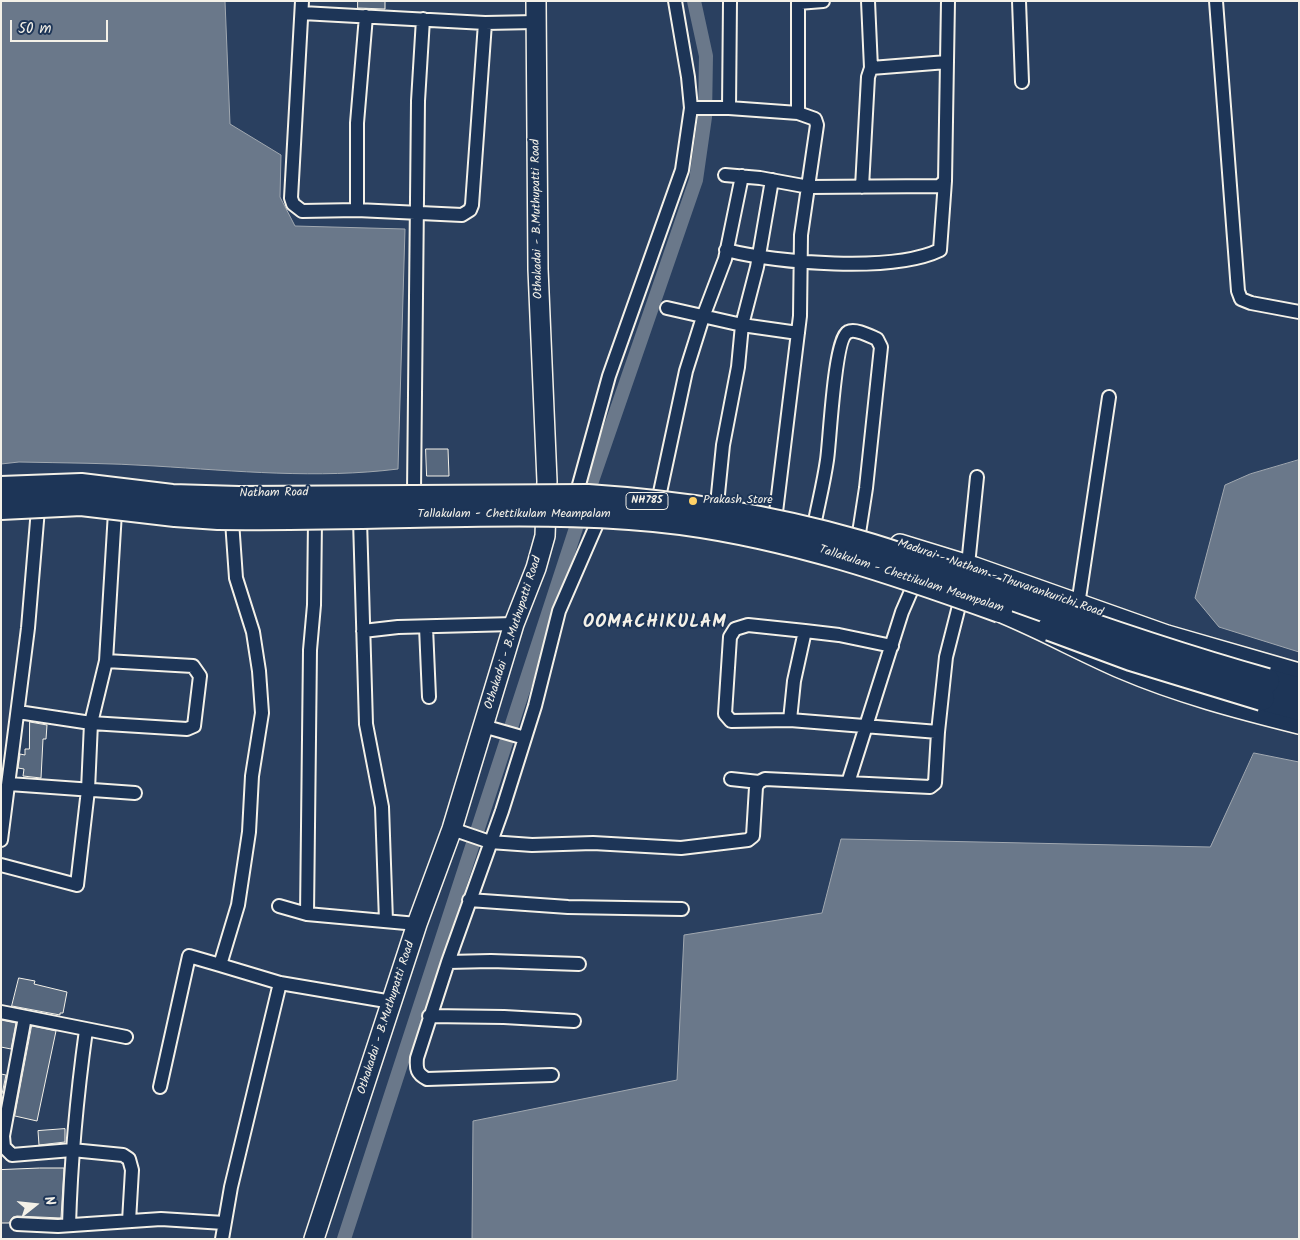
<!DOCTYPE html>
<html>
<head>
<meta charset="utf-8">
<style>
  body { margin:0 }
  #map { position:relative; width:1300px; height:1240px; overflow:hidden; background:#2a4060; font-family:Kalam,sans-serif }
  canvas { display:block }
  .frame { position:absolute; inset:0; border:2px solid #f4f1e8; pointer-events:none }
  .north { position:absolute; left:10px; top:1180px; width:50px; height:50px; -webkit-text-stroke:4px #1d3557; paint-order:stroke; rotate:74deg; font-size:14px; font-weight:700; line-height:20px; text-align:center; color:#f4f1e8 }
  .north::after { content:''; display:block; margin:auto; width:18px; height:22px; background:#f4f1e8; clip-path:polygon(50% 0,100% 100%,50% 72%,0 100%) }
  .scale { position:absolute; left:10px; top:20px; width:98px; height:22px; box-sizing:border-box; border:2px solid #f4f1e8; border-top:0; padding-left:6px; font-size:15px; line-height:18px; white-space:nowrap; color:#f4f1e8; -webkit-text-stroke:4px #1d3557; paint-order:stroke }
</style>
</head>
<body>
<div id="map">
<canvas width="1300" height="1240"></canvas>
<div class="frame"></div>
<div class="north">N</div>
<div class="scale">50 m</div>
</div>
<script>
const g = document.querySelector('canvas').getContext('2d');
g.lineJoin = 'round';
function fill(path, color) { g.fillStyle = color; g.fill(path, 'evenodd'); }
function strokePath(path, color, width, dash) { g.strokeStyle = color; g.lineWidth = width; g.lineCap = dash ? 'butt' : 'round'; g.setLineDash(dash || []); g.stroke(path); }
function label(font, color, halo, rows, align = 'center') {
  g.font = font + ' Kalam,sans-serif'; g.lineWidth = 4; g.setLineDash([]); g.textBaseline = 'middle'; g.strokeStyle = halo; g.fillStyle = color; for (const [text, x, y, turn = 0] of rows) {
    g.save(); g.translate(x, y); g.rotate((+turn || 0) * Math.PI / 180); g.textAlign = isNaN(turn) ? turn : align; if (halo) g.strokeText(text, 0, 0); g.fillText(text, 0, 0); g.restore();
  }
}
const water = new Path2D(`
  M1,1H225L230,124L281,155L280,197L295,226L405,229L398,469C318,479 236,471 155,466C110,463 64,463 19,462L1,464Z
  M1299,460V652L1219,627L1195,598L1225,485L1250,474Z
  M1254,753L1299,762V1239H472L473,1121L677,1080L684,935L822,913L841,839L1210,847Z`);
const canal = new Path2D(`
  M592,481L696,180L705,117L706,56L694,1
  M344,1239L576,528`);
const building = new Path2D(`
  M358,1H385V9L358,8Z
  M426,449H448L449,476H427Z
  M30,722L47,725L46,739H43L41,778L23,776L24,769L18,768L20,754L25,755V749H29Z
  M19,978L35,981L34,984L67,992L63,1013H60V1015L12,1006Z
  M1,1020L16,1023L11,1049L1,1047Z
  M32,1026L56,1031L37,1121L15,1116Z
  M1,1074L6,1075L2,1094H1Z
  M65,1129V1142L39,1145L38,1131Z
  M40,1168H64L61,1218L17,1216L13,1217L9,1223H1V1170Z`);
const street = new Path2D(`
  M302,1L291,198L293,204L302,211L357,210L462,215L470,210L472,205L485,23
  M798,1V113
  M868,1L871,68
  M1019,1L1022,82
  M1216,1L1238,291L1241,299L1251,303L1299,312
  M798,3L823,1
  M302,13L485,23L536,22
  M691,108H729L730,1
  M729,108L798,113L815,119L817,125L801,235L800,316L776,512
  M725,175L760,178L809,187L939,186L945,181L948,1
  M862,187L868,77L871,68L947,62
  M357,210V123L366,16
  M726,250C778,263 892,273 940,250L945,181
  M667,308L742,325L798,333
  M414,492L418,101L423,19
  M577,492L609,376L682,170L691,108L688,77L675,1
  M659,497L686,371L703,317L725,259L742,176
  M717,504L723,445L738,367L742,325L757,267L772,180
  M360,520L366,724L382,807L386,921
  M232,521L236,578L253,632L259,671L262,713L252,776L249,832L238,905L220,965L280,983L392,1002
  M815,521C819,501 824,481 827,460C830,441 834,339 848,332C855,328 870,336 877,339L881,347L866,488L859,533
  M968,565L977,477
  M1078,605L1109,397
  M426,627L429,697
  M363,631L398,627L514,624
  M892,646L839,635L805,631L794,681L790,720L938,732
  M18,712L91,723L187,729L194,726L200,676L193,666L106,661
  M790,720L731,721L725,714L730,637L735,629L748,625L805,631
  M483,726L525,738
  M731,779L759,782
  M848,783L930,787L935,783L938,732L946,657L961,598
  M9,784L135,793
  M452,829L490,842L532,845L593,843L681,848L748,840L753,836L756,787L759,782L765,779L848,783L902,612L915,582
  M1,840L28,628L38,509
  M1,865L77,885L88,790L91,723L106,661L115,512
  M469,900L568,907L682,909
  M279,906L307,914L417,924
  M307,914L310,650L314,605L315,520
  M448,962L491,961L579,964
  M1,1012L126,1037
  M429,1016L504,1017L574,1021
  M25,1017L3,1136L4,1147L12,1155L72,1150L123,1155L129,1159L132,1170L129,1221
  M552,1075L427,1079C417,1074 416,1069 417,1058L448,962L502,811L535,706L559,611L599,519
  M160,1087L189,956L220,965
  M17,1224L58,1226L161,1219L224,1223
  M69,1225C71,1159 77,1095 86,1030
  M222,1239L231,1187L280,983`);
const secondary = new Path2D(`
  M900,544L975,567L1167,635L1299,673
  M987,607C1034,625 1076,649 1122,669C1178,693 1239,709 1299,724
  M314,1239L417,924L452,829L514,624L536,568L545,536L547,481L538,269L536,1`);
const highway = new Path2D(`
  M1267,681L1299,690
  M1262,698L1299,708`);
const highwayBridge = new Path2D(`
  M1,489L81,486L172,497L239,499L588,497C679,503 768,517 856,542C910,557 963,579 1016,599C1099,629 1182,657 1267,681
  M1,507L81,503L175,514L218,517C300,518 383,515 466,514C538,513 609,513 681,522C792,537 895,572 1000,610
  M1050,628L1131,658L1262,698`);
const markers = [
  [693,501,5,"#ffd166"]
];
const shields = [
  [647,501,42]
];
const shieldNames = [
  ["NH785",647,501]
];
const streetNames = [
  ["Othakadai - B.Muthupatti Road",538,219,-91],
  ["Natham Road",274,494,-1],
  ["Tallakulam - Chettikulam Meampalam",514,515],
  ["Madurai - Natham - Thuvarankurichi Road",1000,579,19],
  ["Tallakulam - Chettikulam Meampalam",911,580,18],
  ["Othakadai - B.Muthupatti Road",514,633,-72],
  ["Othakadai - B.Muthupatti Road",387,1018,-72]
];
const poiNames = [
  ["Prakash Store",703,501]
];
const districtNames = [
  ["OOMACHIKULAM",655,624]
];
fill(water, '#6a788a');
strokePath(water, '#a1a8b0', 1);
strokePath(canal, '#6a788a', 14);
fill(building, '#56677d');
strokePath(building, '#f4f1e8', 1);
strokePath(street, '#f4f1e8', 16);
strokePath(secondary, '#f4f1e8', 22);
strokePath(highway, '#f4f1e8', 28);
strokePath(street, '#1d3557', 12);
strokePath(secondary, '#1d3557', 19);
strokePath(highway, '#1d3557', 24);
strokePath(highwayBridge, '#f4f1e8', 28, []);
strokePath(highwayBridge, '#1d3557', 24);
for (const [x, y, r, color] of markers) { const dot = new Path2D(); dot.arc(x, y, r, 0, 2 * Math.PI); g.fillStyle = color; g.fill(dot); strokePath(dot, '#1d3557', 2); }
for (const [x, y, w] of shields) { const box = new Path2D(); box.roundRect(x - w / 2, y - 8.5, w, 17, 4); g.fillStyle = '#1d3557'; g.fill(box); strokePath(box, '#f4f1e8', 1); }
label('bold 11px', '#f4f1e8', null, shieldNames);
label('12px', '#f4f1e8', '#1d3557', streetNames);
label('12px', '#f4f1e8', '#1d3557', poiNames, 'left');
g.letterSpacing = '1px';
label('bold 18px', '#f4f1e8', '#1d3557', districtNames);
g.letterSpacing = '0px';
</script>
</body>
</html>
